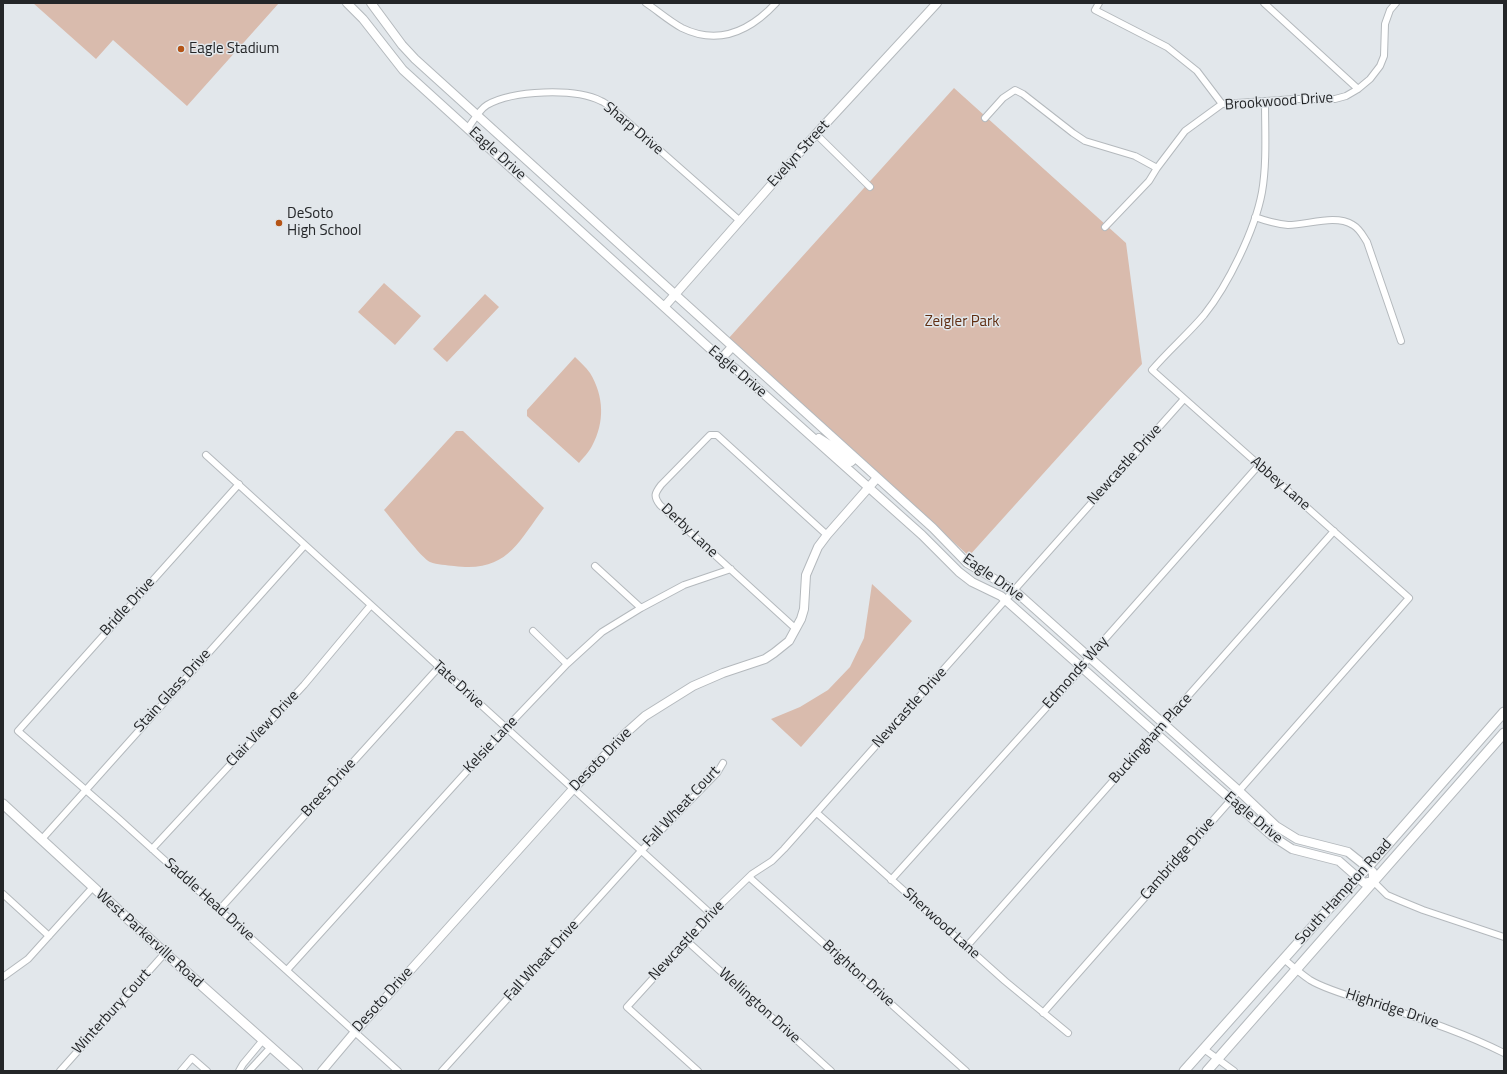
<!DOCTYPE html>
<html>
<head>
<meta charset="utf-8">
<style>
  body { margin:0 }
  #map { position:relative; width:1507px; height:1074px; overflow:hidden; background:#e2e7eb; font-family:"Titillium Web",sans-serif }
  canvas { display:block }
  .frame { position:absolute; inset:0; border:4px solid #242628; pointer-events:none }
</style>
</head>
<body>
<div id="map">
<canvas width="1507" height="1074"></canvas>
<div class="frame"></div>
</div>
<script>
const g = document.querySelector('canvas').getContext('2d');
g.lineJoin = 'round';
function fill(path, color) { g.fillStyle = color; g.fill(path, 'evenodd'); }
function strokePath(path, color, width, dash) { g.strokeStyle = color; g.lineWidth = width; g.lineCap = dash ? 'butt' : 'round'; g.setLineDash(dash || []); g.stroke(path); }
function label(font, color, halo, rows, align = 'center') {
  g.font = font + ' "Titillium Web",sans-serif'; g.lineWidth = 3; g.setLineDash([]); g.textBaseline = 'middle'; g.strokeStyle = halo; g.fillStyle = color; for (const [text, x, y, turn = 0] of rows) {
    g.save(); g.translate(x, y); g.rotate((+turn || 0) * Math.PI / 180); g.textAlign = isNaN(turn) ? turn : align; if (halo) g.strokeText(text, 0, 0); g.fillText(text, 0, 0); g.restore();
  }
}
const green = new Path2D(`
  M33,3H279L187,106L113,40L96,59Z
  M954,88L1126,243L1142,364L969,556L728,339Z
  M384,283L421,316L395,345L358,312Z
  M485,294L499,307L447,362L433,349Z
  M575,357C580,362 586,367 590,373C604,396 605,422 592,446C589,452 583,458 579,463L527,416V410Z
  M456,431H463L544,508C517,544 506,573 454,566C447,565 437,565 430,562C422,559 392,519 384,510Z
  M872,584L912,621L801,747L771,719L800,707L828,690L850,667L864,638Z`);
const minor = new Path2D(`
  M646,3C658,11 669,21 682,28C719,46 750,31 776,3
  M1099,3L1095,10L1167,47L1197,71L1222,104
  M1264,3L1358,89
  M985,118L1003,98L1015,90L1023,94L1073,133L1085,141L1135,156L1157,168
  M468,128C473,121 480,109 487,105C513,90 575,88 601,101C606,103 610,107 614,110L740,221
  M816,134L870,187
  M1255,217C1266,221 1277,224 1288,225C1308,225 1335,214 1353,225C1360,229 1363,236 1367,242L1401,341
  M1105,227L1149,181L1157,168L1185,131L1222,104L1295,99H1335L1346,96L1358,89L1370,79L1380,66L1384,56L1385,24L1390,10L1396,3
  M206,455L711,914
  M239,484L18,731L119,819L398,1071
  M595,566L641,608
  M796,629L660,505C653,496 655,493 661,485L710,435H717L827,535
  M533,631L567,664
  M817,813L1005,981L1068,1033
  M42,839L305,545
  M152,849L304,685L371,605
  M749,877L966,1071
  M891,880L1082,668L1089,657L1259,465
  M1373,881L1387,895L1401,901L1423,910L1504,937
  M3,894L49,936
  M220,909L439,667
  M687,941L831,1071
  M967,946L1334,531
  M1284,959C1292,966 1301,974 1310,980C1328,991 1360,999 1382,1006C1424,1020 1464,1033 1504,1053
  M287,970L506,728L567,664L602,632L641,608L684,585L731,569
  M3,977L28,959L93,887
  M1043,1013L1409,598L1152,370C1168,351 1188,334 1204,315C1228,285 1255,230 1262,192C1267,163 1265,131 1265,101
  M1204,1049L1234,1071
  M60,1071L165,953
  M181,1071L192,1058L207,1071
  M239,1071L243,1064L263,1040
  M249,1071L271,1047
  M442,1071L641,851L717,773L723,763
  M698,1071L627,1007L717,908L752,874L772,861L784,849L1184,399`);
const tertiary = new Path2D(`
  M347,3L363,19L403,70L717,355L737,370L922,535L959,572L972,582L1001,596L1272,836L1292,849L1339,861L1364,883L1373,881V872L1348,852L1297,839L1276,826L1238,790L1015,591L967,563L933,528L415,59L402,45L371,3
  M664,307L816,134L937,3
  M721,359L732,347
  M819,438L830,445L849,462H851L855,458
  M322,1071L354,1033L573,789L626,733L645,716L693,686L723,673L765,659L774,653L789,641L801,619L804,609L806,575L818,547L827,535L877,478`);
const secondary = new Path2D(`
  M3,804L165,953L298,1071
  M1184,1071L1323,915L1368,867L1504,712
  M1207,1071L1504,733`);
const markers = [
  [181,49,4,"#b55416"],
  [279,223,4,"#b55416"]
];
const poiNames = [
  ["Eagle Stadium",189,49],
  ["DeSoto",287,214],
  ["High School",287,231]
];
const streetNames = [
  ["Brookwood Drive",1279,102,-4],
  ["Sharp Drive",633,129,40],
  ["Eagle Drive",497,154,42],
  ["Evelyn Street",799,154,-48],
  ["Eagle Drive",737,372,40],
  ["Newcastle Drive",1125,465,-48],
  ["Abbey Lane",1280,484,41],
  ["Derby Lane",689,531,43],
  ["Eagle Drive",993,578,35],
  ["Bridle Drive",128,607,-48],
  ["Edmonds Way",1076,673,-49],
  ["Tate Drive",458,685,42],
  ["Stain Glass Drive",173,691,-48],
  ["Newcastle Drive",910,708,-48],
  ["Clair View Drive",263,729,-47],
  ["Buckingham Place",1151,739,-48],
  ["Kelsie Lane",491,745,-47],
  ["Desoto Drive",601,760,-46],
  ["Brees Drive",329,788,-48],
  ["Fall Wheat Court",682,807,-47],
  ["Eagle Drive",1253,818,40],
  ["Cambridge Drive",1178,859,-49],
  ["South Hampton Road",1344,892,-48],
  ["Saddle Head Drive",209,900,42],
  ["Sherwood Lane",941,924,42],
  ["West Parkerville Road",149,939,42],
  ["Newcastle Drive",687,941,-47],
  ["Fall Wheat Drive",542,961,-48],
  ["Brighton Drive",858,974,42],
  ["Desoto Drive",383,1000,-48],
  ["Wellington Drive",759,1006,42],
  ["Highridge Drive",1392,1009,18],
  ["Winterbury Court",112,1012,-48]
];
const parkNames = [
  ["Zeigler Park",962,322]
];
fill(green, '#d9bbad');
strokePath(minor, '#b4b9bd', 8);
strokePath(tertiary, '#b4b9bd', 10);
strokePath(secondary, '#b4b9bd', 11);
strokePath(minor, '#fff', 6);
strokePath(tertiary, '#fff', 8);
strokePath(secondary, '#fff', 9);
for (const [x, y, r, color] of markers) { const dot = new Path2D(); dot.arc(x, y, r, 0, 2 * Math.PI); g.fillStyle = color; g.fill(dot); strokePath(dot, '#e2e7eb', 1.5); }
label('15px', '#242628', '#e2e7eb', poiNames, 'left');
label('15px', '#242628', '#e2e7eb', streetNames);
label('15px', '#602e12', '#e2e7eb', parkNames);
</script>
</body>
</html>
